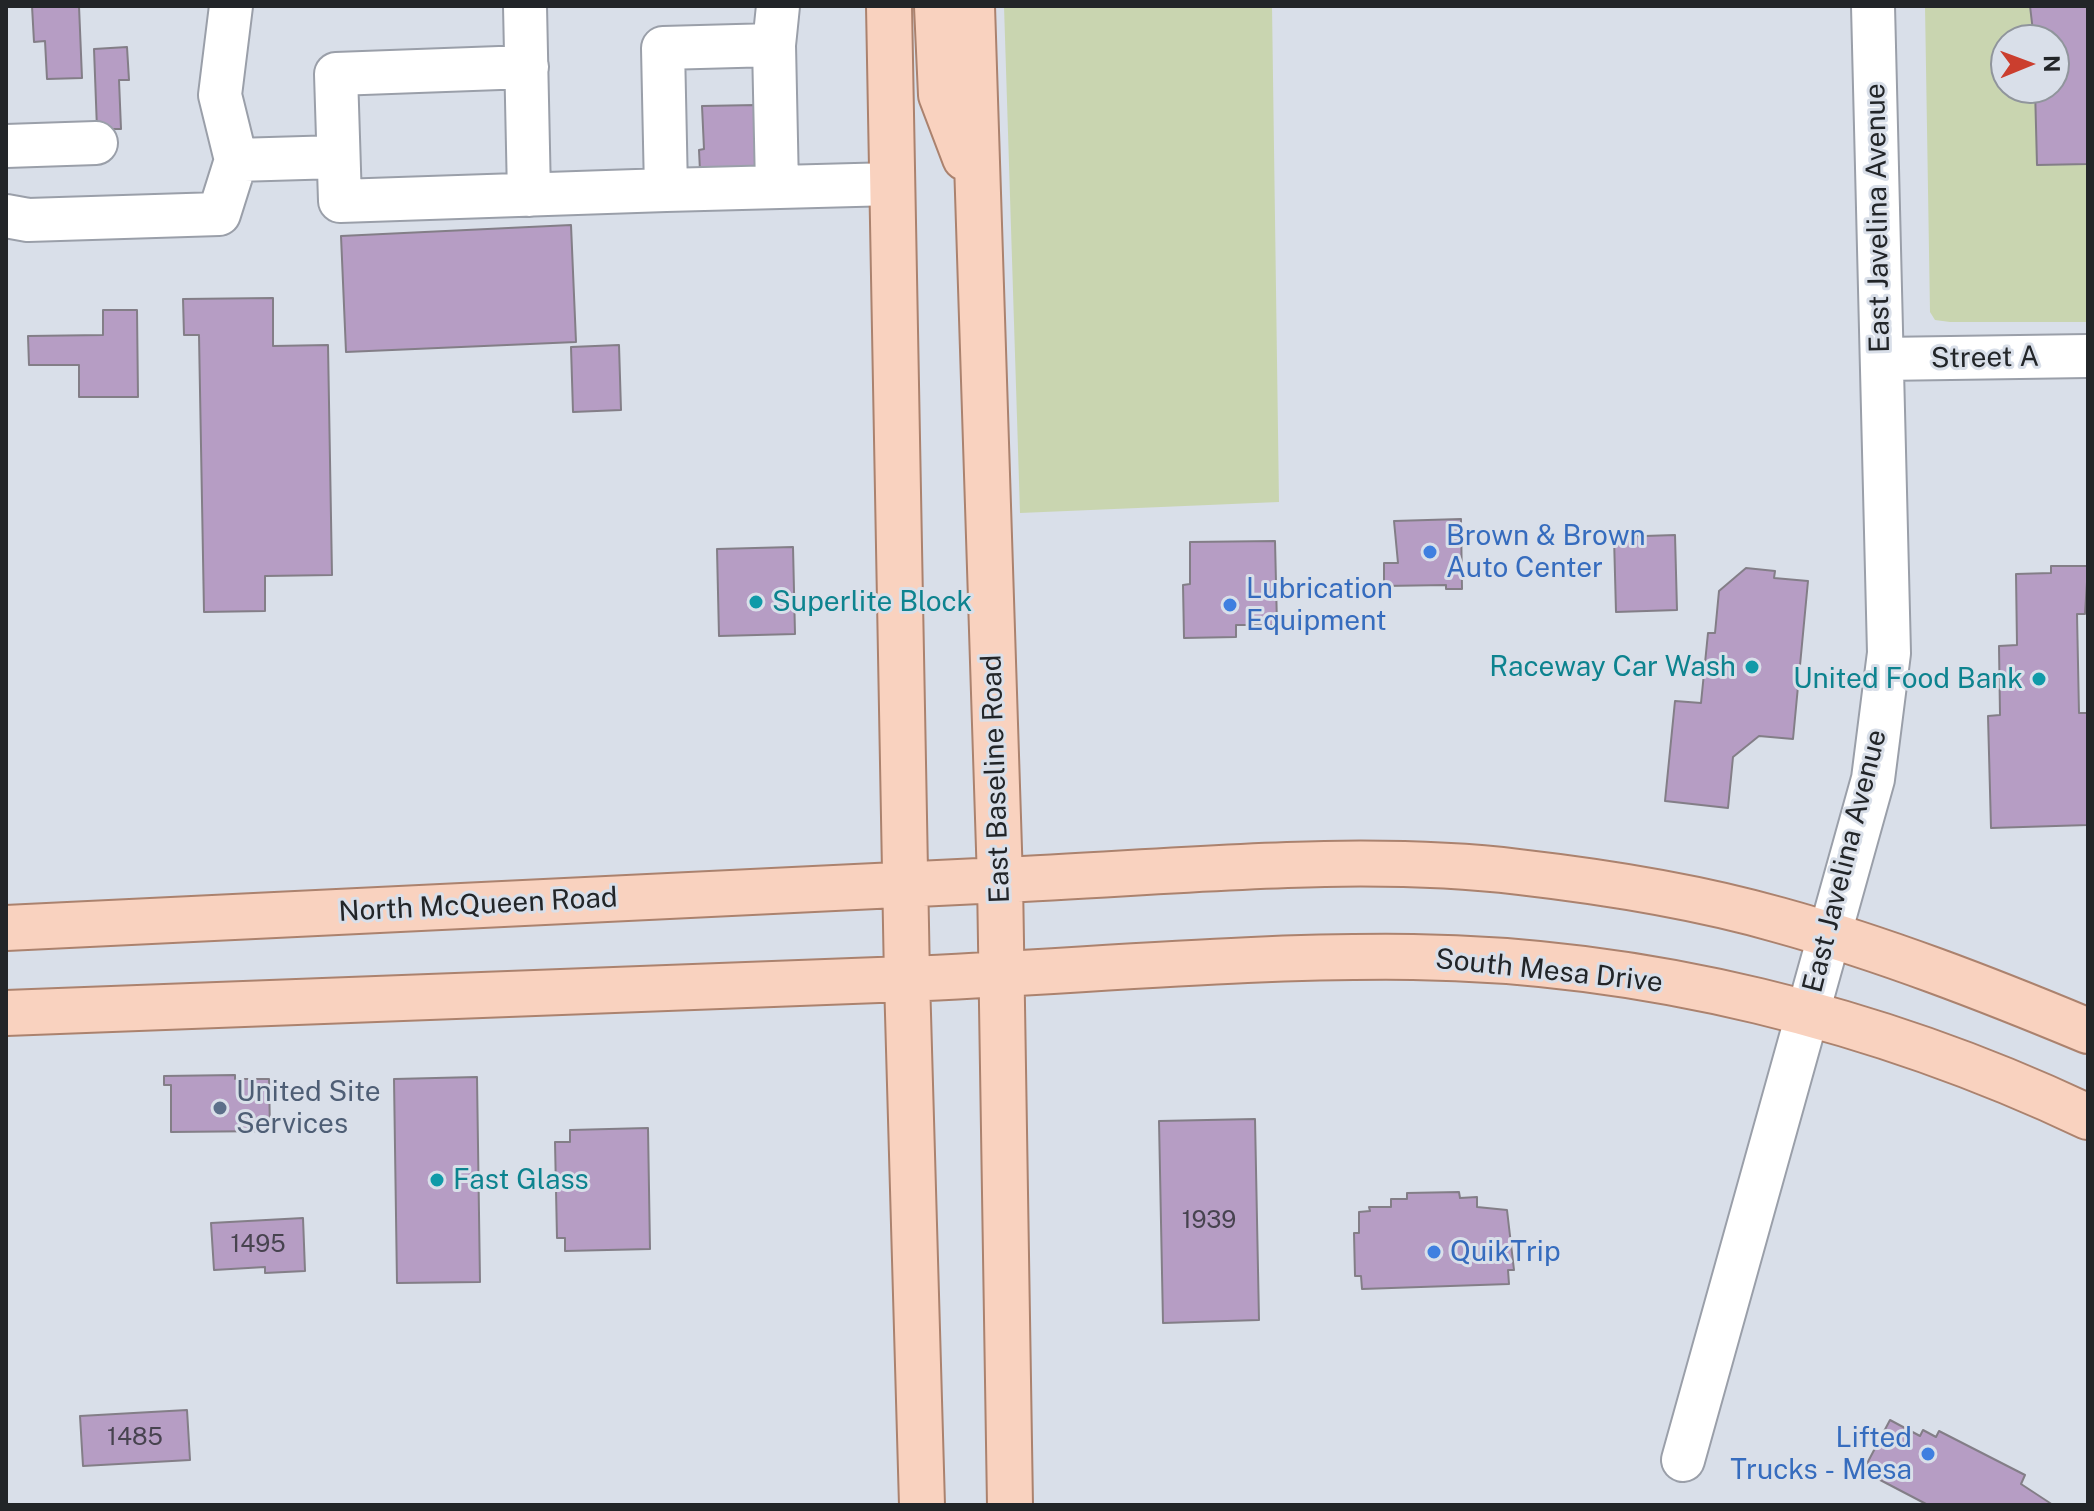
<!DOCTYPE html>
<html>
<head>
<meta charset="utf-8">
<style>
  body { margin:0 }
  #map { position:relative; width:2094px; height:1511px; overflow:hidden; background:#d9dfe9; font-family:"Public Sans",sans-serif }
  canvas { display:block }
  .frame { position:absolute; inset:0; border:8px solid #222528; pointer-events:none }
  .north { position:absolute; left:1990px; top:24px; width:80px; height:80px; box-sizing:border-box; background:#d9dfe9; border:2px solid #90959c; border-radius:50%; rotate:89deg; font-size:22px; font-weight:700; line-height:32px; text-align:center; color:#222528 }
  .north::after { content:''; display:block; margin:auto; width:28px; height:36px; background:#cb3e2e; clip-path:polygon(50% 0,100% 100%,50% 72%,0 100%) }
</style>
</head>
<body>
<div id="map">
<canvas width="2094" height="1511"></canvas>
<div class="frame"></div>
<div class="north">N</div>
</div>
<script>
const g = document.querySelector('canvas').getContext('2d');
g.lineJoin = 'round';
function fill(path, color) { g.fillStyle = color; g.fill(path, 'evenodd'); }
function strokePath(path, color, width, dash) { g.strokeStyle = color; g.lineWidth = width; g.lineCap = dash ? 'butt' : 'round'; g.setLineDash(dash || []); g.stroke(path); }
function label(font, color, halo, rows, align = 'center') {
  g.font = font + ' "Public Sans",sans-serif'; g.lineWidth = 6; g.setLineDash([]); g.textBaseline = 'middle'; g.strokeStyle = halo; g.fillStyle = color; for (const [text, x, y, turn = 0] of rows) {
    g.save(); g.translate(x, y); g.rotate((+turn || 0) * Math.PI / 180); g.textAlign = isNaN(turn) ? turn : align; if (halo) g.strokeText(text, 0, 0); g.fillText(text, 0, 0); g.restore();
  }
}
const green = new Path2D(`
  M1004,6H1272L1279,502L1020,513Z
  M1925,6H2030L2034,40H2006V88H2035L2037,165L2088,164V322H1950L1935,320L1930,312Z`);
const building = new Path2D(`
  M32,6H79L82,78L47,79L45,41L34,42Z
  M2030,6H2088V164L2037,165L2035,88H2054V40H2034Z
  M127,47L129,80H119L121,129H97L94,49Z
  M756,105L758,170L700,171L699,150L704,149L702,106Z
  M571,225L576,342L346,352L341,236Z
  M273,298V346L328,345L332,575L265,576V611L204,612L199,335H184L183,299Z
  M103,310H137L138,397H79V365H29L28,336L103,335Z
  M619,345L621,410L573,412L571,347Z
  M1461,519L1462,589H1446V585L1384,586V563H1398L1394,521Z
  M1675,535L1677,610L1616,612L1614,537Z
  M1275,541L1277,625H1236V637L1184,638L1183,585L1190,584V542Z
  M793,547L795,634L719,636L717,549Z
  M2051,566H2088L2085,614H2077L2079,713H2088V825L1991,828L1988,716L2000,715L1999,646L2017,645L2016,574L2051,573Z
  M1746,568L1775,571L1774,578L1808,581L1793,739L1759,736L1733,757L1728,808L1665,801L1675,701L1701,703L1708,633H1715L1719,591Z
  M235,1075V1079H269L270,1131L171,1132V1085H164V1076Z
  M477,1077L480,1282L397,1283L394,1079Z
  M1255,1119L1259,1320L1163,1323L1159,1121Z
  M648,1128L650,1249L565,1251V1238H557L555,1142H570V1130Z
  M1459,1192L1460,1198L1477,1197V1207L1507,1210L1514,1270H1508L1509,1284L1362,1289L1361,1276H1355L1354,1233H1359V1212L1370,1211L1369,1207H1391V1199H1407V1193Z
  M303,1218L305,1271L265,1273V1267L214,1270L211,1223Z
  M187,1410L190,1460L83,1466L80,1416Z
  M1890,1420L1920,1436L1923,1430L1936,1437L1939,1431L2025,1475L2021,1484L2053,1505H1928L1863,1471Z`);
const minor = new Path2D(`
  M231,6L220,95L236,160L338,157
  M525,6L529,195
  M774,45L778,6
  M527,67L336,74L340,201L666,190
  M6,146L96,143
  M777,187L774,45L663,48L666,190L893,184
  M6,216L28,220L219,214L236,160
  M1882,359L2088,356
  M1683,1460L1873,779L1889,653L1873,6`);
const major = new Path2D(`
  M889,6L907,979L922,1505
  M937,6L941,95L965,158
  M972,6L1000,880L1010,1505
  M6,928C338,914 669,895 1000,880C1167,873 1354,852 1519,872C1606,882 1695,896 1779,920C1884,949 1987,989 2088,1031
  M6,1013C306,1001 606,991 905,979C1075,972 1243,955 1413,957C1644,960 1879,1018 2088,1117`);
const markers = [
  [1430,552,8,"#3f7fe0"],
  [756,602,8,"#0f9aa8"],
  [1230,605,8,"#3f7fe0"],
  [1752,667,8,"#0f9aa8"],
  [2039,679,8,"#0f9aa8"],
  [220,1108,8,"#5c6f8a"],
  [437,1180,8,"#0f9aa8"],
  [1434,1252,8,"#3f7fe0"],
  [1928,1454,8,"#3f7fe0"]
];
const numberNames = [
  ["1939",1209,1221],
  ["1495",258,1245],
  ["1485",135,1438]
];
const streetNames = [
  ["East Javelina Avenue",1878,218,-91],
  ["Street A",1985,358,-1],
  ["East Baseline Road",996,779,-92],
  ["East Javelina Avenue",1845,861,-76],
  ["North McQueen Road",478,905,-3],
  ["South Mesa Drive",1549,971,6]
];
const shopNames = [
  ["Brown & Brown",1446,536],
  ["Auto Center",1446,568],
  ["Lubrication",1246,589],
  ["Equipment",1246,621],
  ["QuikTrip",1450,1252],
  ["Lifted",1912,1438,"right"],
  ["Trucks - Mesa",1912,1470,"right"]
];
const cultureNames = [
  ["Superlite Block",772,602],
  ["Raceway Car Wash",1736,667,"right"],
  ["United Food Bank",2023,679,"right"],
  ["Fast Glass",453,1180]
];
const serviceNames = [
  ["United Site",236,1092],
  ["Services",236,1124]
];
fill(green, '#c9d5b0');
fill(building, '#b69dc4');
strokePath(building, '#837e87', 2);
strokePath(minor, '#9a9fa9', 46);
strokePath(major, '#ab826e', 48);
strokePath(minor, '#fff', 42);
strokePath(major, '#f9d2bf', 44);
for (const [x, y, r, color] of markers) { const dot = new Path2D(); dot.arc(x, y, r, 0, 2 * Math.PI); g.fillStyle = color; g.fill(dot); strokePath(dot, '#d9dfe9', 3); }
label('24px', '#47434f', null, numberNames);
label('28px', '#222528', '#d9dfe9', streetNames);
label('28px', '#366cbe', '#d9dfe9', shopNames, 'left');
label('28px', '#0d838f', '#d9dfe9', cultureNames, 'left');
label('28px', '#4e5e75', '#d9dfe9', serviceNames, 'left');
</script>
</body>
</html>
